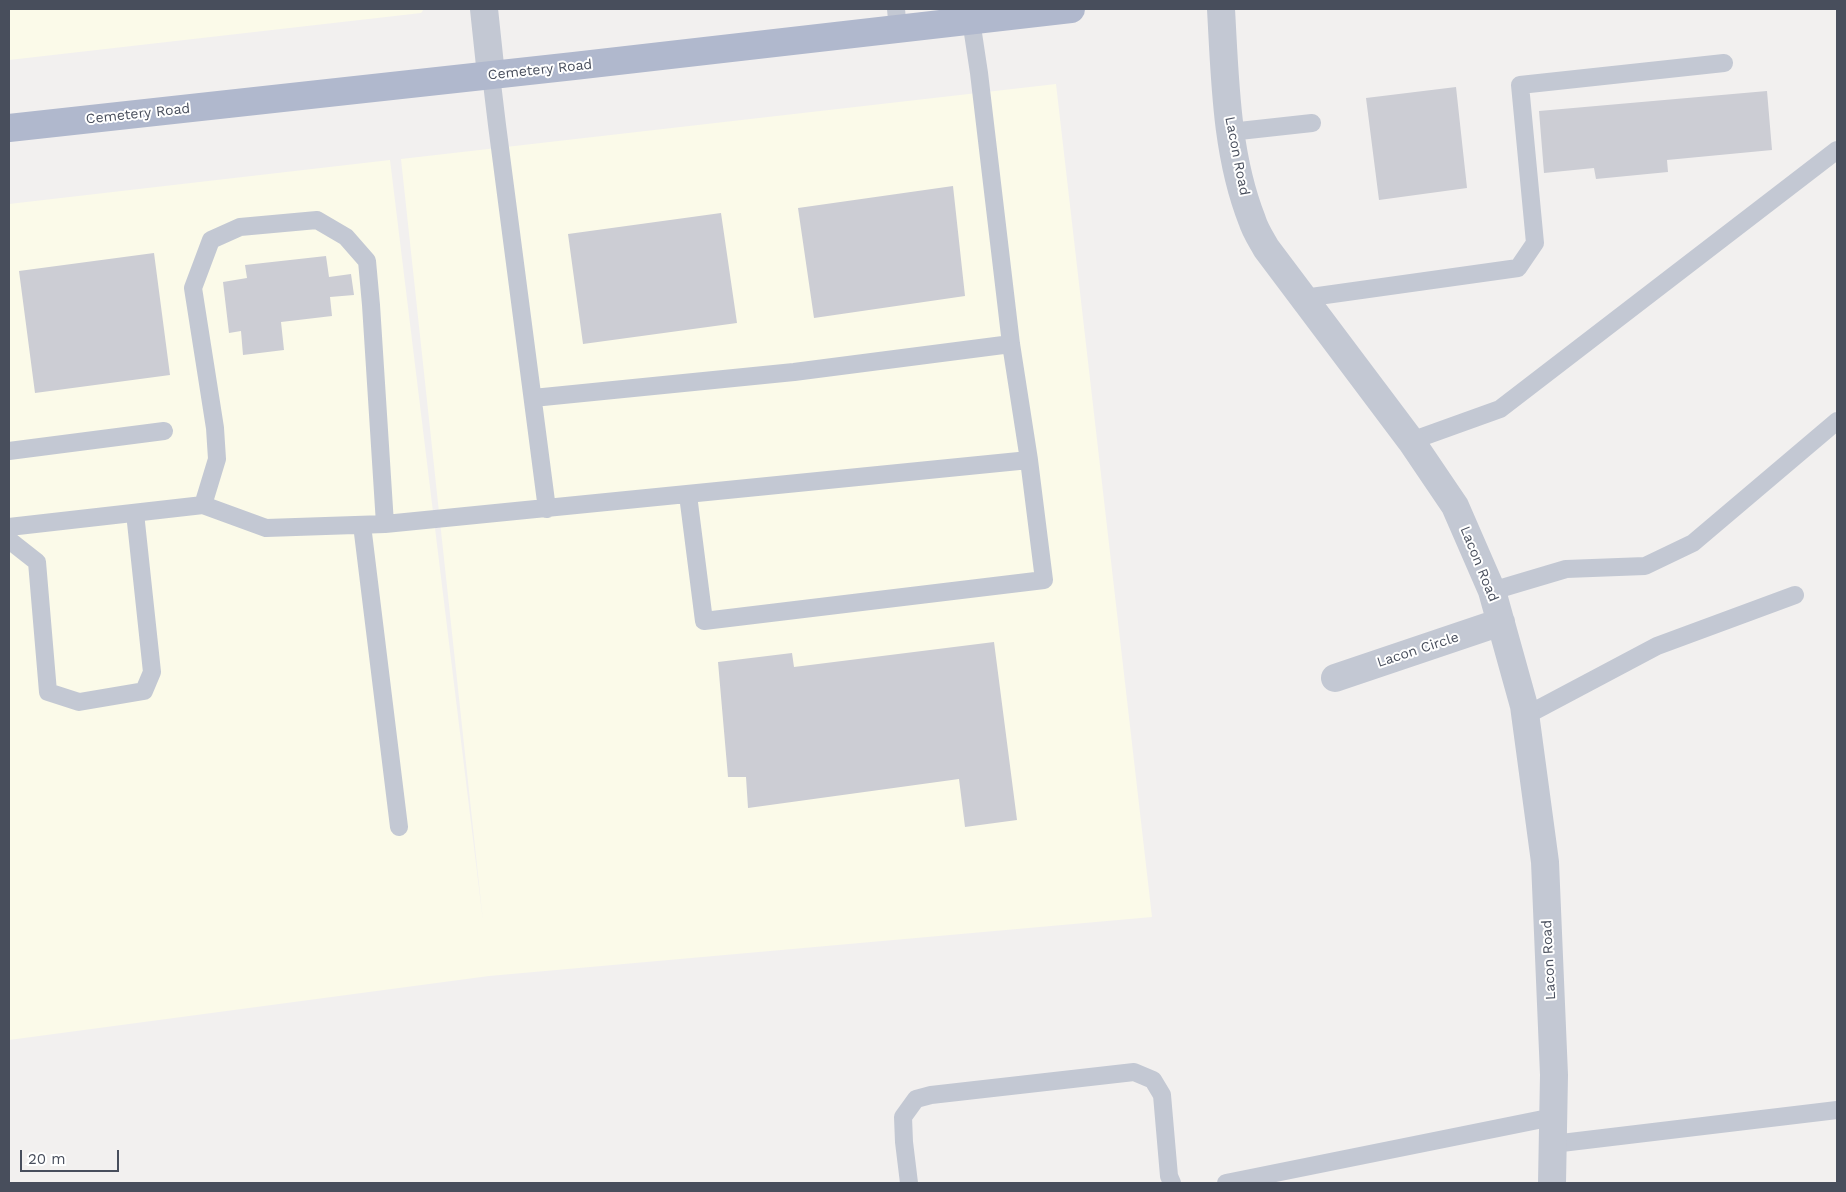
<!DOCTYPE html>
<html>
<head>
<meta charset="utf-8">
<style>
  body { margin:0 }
  #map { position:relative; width:1846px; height:1192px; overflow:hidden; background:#f2f0ef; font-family:"Work Sans",sans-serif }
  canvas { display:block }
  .frame { position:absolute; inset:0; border:10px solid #484e5c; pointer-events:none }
  .scale { position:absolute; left:20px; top:1150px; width:99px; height:22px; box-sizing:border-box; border:2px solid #484e5c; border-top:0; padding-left:6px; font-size:15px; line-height:18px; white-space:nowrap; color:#484e5c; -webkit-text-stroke:4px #fff; paint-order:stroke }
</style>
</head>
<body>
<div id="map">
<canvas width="1846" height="1192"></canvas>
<div class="frame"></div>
<div class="scale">20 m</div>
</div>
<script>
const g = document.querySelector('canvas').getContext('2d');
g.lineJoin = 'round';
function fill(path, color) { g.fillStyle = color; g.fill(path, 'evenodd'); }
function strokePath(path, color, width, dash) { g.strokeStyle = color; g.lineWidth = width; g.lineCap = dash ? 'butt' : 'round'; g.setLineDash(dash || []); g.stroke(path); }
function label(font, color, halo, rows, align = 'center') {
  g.font = font + ' "Work Sans",sans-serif'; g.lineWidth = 4; g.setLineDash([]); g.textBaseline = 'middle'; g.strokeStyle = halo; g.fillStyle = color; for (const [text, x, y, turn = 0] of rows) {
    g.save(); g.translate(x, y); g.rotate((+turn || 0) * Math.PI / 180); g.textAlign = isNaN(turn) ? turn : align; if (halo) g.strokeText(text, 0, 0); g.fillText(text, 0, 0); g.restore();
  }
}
const commercial = new Path2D(`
  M9,9H424L421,13L9,60Z
  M1056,84L1152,917L489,976L9,1040V204L390,160L483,921L401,159Z`);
const building = new Path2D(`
  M1456,87L1467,188L1379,200L1366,98Z
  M1767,91L1772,150L1667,160L1668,172L1596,179L1594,168L1544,173L1539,111Z
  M953,186L965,296L814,318L798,208Z
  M721,213L737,323L583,344L568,234Z
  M154,253L170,375L35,393L19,271Z
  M326,256L329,277L351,274L354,295L330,297L332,316L281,322L284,350L243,355L241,331L229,333L223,282L247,278L245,265Z
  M994,642L1017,820L965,827L959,779L748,808L746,777H728L718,662L792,653L794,667Z`);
const lane = new Path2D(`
  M896,9L898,30
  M491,75L497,125L547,509
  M1230,132L1312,123
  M1304,298L1518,268L1535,243L1520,85L1724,63
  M533,398L794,372L1011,344
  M1411,441L1500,409L1837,150
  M9,451L164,431
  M688,495L704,621L1044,580L1029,460L1011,344L979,73L971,20
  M203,505L217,459L215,428L193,288L211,240L240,227L317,220L346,237L367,261L371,305L385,524
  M362,525L399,827
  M9,527L203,505L266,528L385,524L1029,460
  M9,540L37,562L48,692L79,702L144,691L152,672L135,513
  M1492,591L1566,569L1645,566L1693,543L1837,421
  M1525,716L1657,646L1795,595
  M1553,1144L1837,1110
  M909,1183L904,1142L903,1117L916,1099L931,1095L1134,1072L1153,1080L1162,1095L1169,1176L1172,1183
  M1226,1183L1553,1117`);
const street = new Path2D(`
  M484,9L491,75
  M1221,9C1225,79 1226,154 1252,220C1255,230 1261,239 1266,248L1411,441L1455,506L1492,591L1524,706L1545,862L1554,1075L1552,1183
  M1335,678L1501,622`);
const primary = new Path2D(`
  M9,128L574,66L1071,9`);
const streetNames = [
  ["Cemetery Road",540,70,-6],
  ["Cemetery Road",138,114,-6],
  ["Lacon Road",1237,156,79],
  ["Lacon Road",1479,564,68],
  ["Lacon Circle",1418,650,-18],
  ["Lacon Road",1549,960,-93]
];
fill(commercial, '#fbfae9');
fill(building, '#cccdd4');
strokePath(lane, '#c3c8d3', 18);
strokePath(street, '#c3c8d3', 28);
strokePath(primary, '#b0b8cd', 28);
label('14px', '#484e5c', '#fff', streetNames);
</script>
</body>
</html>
